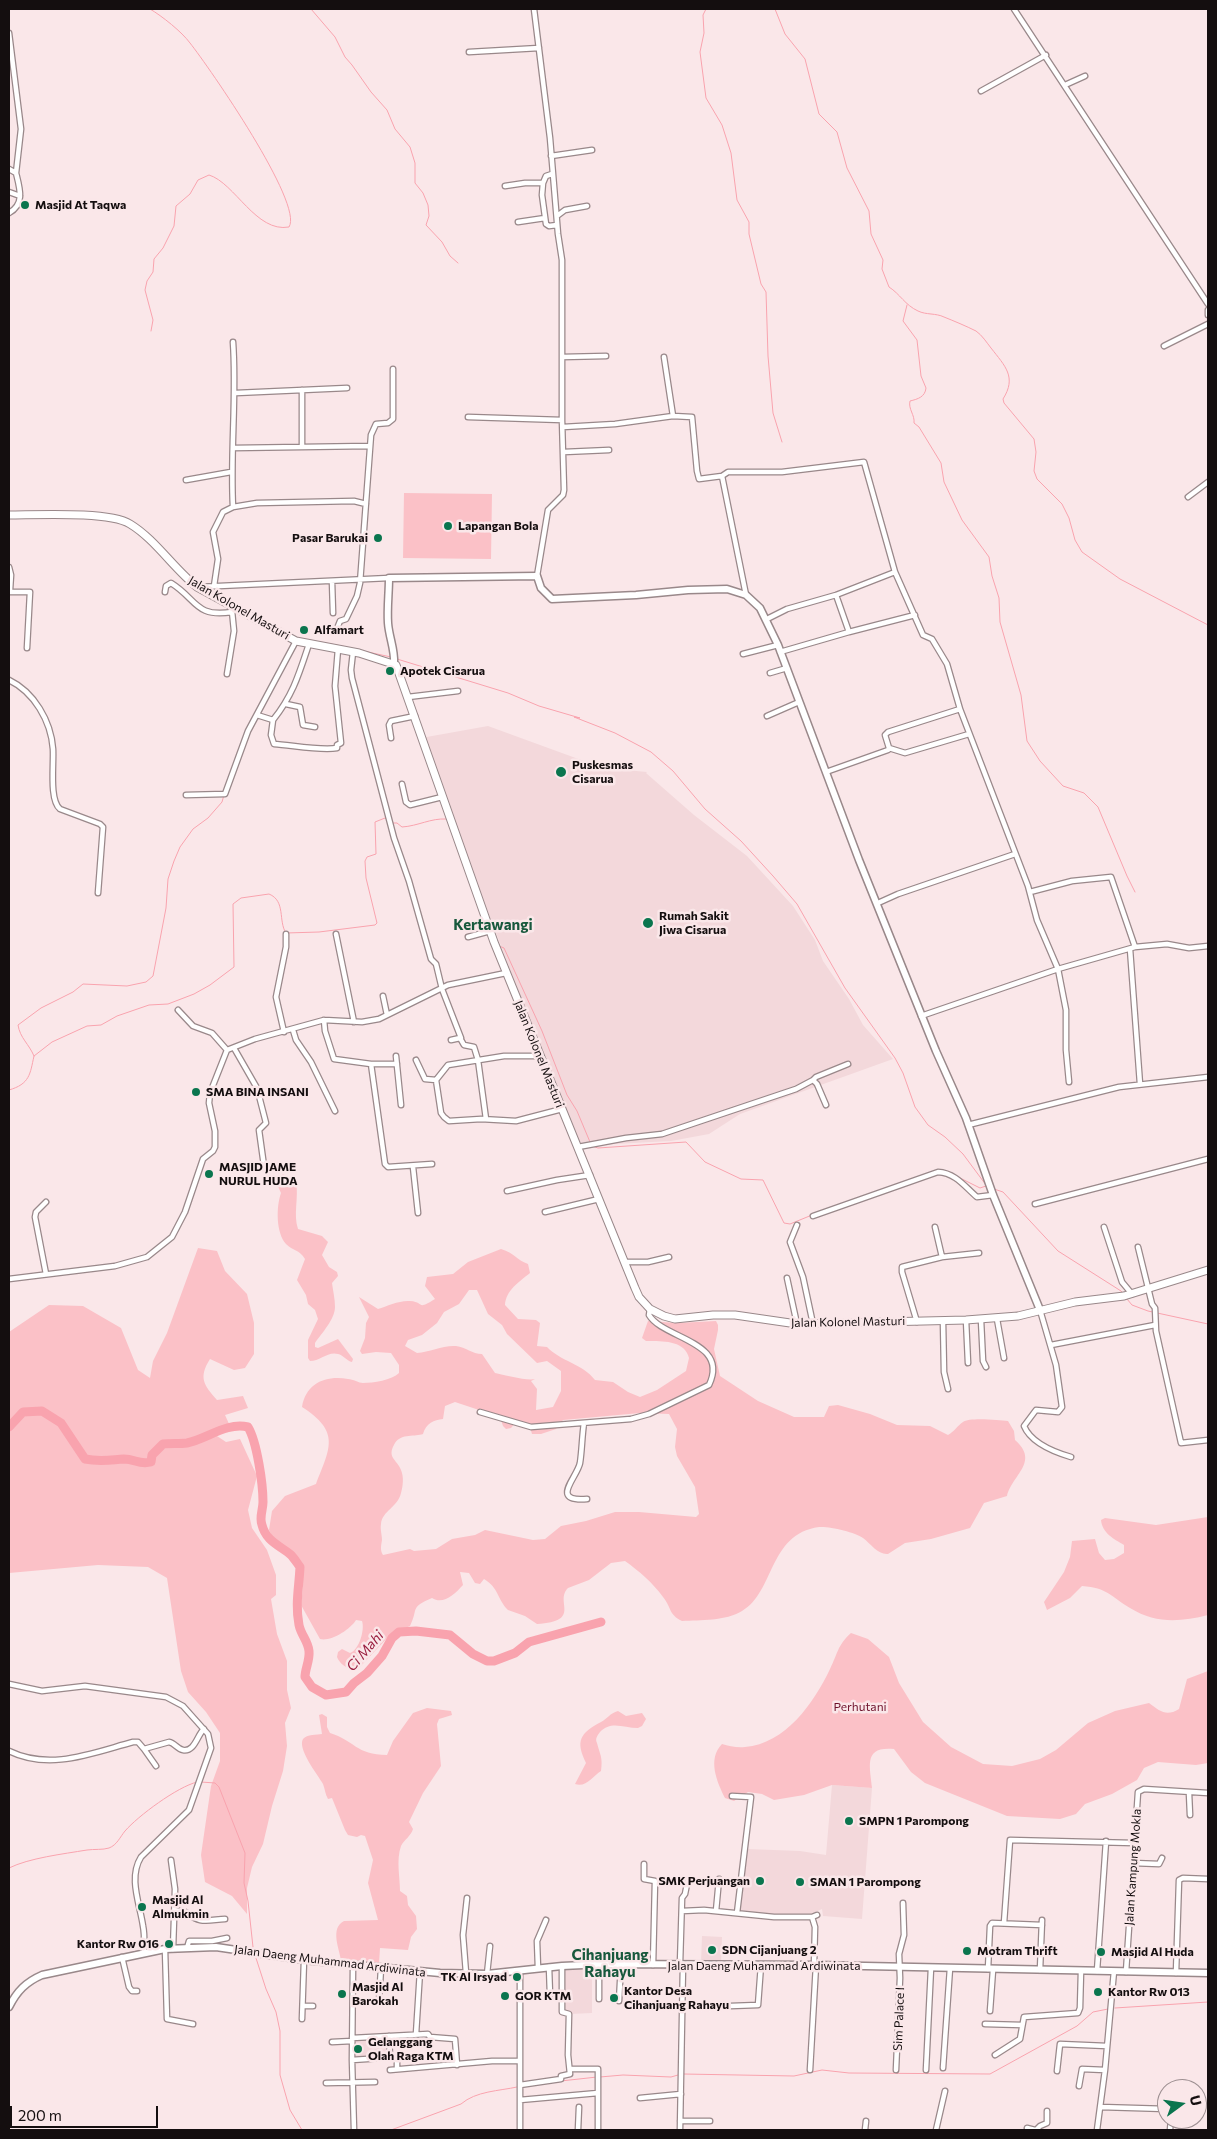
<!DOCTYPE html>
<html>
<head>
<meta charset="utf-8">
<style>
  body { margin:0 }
  #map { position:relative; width:1217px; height:2139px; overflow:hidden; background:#fae7e9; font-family:Commissioner,sans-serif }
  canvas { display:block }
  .frame { position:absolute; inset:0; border:10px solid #140e0f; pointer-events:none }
  .north { position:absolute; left:1157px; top:2079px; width:50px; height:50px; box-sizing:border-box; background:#fae7e9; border:1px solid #9e9092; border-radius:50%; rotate:76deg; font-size:14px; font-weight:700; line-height:20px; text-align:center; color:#140e0f }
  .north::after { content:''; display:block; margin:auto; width:18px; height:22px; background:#0a754e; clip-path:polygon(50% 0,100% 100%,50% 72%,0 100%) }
  .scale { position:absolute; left:10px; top:2106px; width:148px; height:22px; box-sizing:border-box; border:2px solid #140e0f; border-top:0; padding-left:6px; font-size:15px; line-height:18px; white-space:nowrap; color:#140e0f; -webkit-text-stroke:4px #fae7e9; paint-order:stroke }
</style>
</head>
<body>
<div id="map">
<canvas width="1217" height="2139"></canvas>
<div class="frame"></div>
<div class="north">U</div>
<div class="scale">200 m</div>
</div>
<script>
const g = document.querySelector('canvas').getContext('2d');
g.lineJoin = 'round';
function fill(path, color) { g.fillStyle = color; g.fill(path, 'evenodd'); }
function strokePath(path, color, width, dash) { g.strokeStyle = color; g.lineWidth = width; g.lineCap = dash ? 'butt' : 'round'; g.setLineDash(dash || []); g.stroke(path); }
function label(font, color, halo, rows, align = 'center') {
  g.font = font + ' Commissioner,sans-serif'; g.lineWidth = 5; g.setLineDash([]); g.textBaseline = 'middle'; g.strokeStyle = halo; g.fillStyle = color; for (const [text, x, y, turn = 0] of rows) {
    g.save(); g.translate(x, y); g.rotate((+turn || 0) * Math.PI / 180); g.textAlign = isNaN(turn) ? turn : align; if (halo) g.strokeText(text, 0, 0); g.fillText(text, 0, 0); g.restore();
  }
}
const built = new Path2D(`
  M488,726L603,768L647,772L646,773L694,815L747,856L793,906L815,940L823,961L849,999L863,1025L893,1059L740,1114L709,1134L671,1141L578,1146L421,738Z
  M832,1785L872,1788L862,1919L823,1916L822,1909L809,1915H772L740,1911L747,1849L800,1851L826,1855Z
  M702,1936L722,1937L721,1963H701Z
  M592,1966V2013L570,2014L563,2011L562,1967Z
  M389,2036L390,2057L353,2059V2039Z`);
const green = new Path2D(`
  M404,493L492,494L491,559L403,558Z
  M283,1174L296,1181C299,1198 293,1214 298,1229L322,1236L328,1242L322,1255L329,1267L337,1272L338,1276L332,1283C333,1291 335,1299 335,1307C335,1319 322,1333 315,1343V1347L318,1348L338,1339L353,1359L352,1362C347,1361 343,1355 338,1354C328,1351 320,1361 310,1361L308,1358V1340L318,1319L315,1310L308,1304L306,1295L297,1280L305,1259C299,1249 293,1251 286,1244C276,1233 276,1207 281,1193L275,1180Z
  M198,1248L217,1251L225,1271L247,1294L254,1323V1354L245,1368L234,1370L210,1359C198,1378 204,1385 217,1400L243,1396L248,1408L225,1415L230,1426L217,1436L226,1442L240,1439L257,1476L248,1510L252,1528L267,1550L276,1575V1595L271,1599L277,1634L287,1661V1690L291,1708L285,1723L287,1746L283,1771L272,1806L263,1844L252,1867L247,1888V1914L232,1896L205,1882L201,1855L211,1786L220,1761V1733L206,1712L188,1692L181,1671L167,1578L148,1567L98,1565L9,1573V1332L49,1305L83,1306L121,1328L138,1370L150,1378L153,1361L167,1333Z
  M501,1249C515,1253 516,1260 528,1264L530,1273C519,1282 506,1290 505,1305L518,1319L536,1320L540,1323L537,1346L547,1347C560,1361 583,1364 595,1380L613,1382L628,1392L640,1397L657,1390L686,1371L689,1358C685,1340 661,1341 646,1341L642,1338L648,1321L677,1323L716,1321L718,1325V1330L714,1349L720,1376L758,1401L794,1417H824L829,1406L838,1405L870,1414L897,1425L930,1426L948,1435C955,1431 957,1426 963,1422C969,1417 999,1420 1008,1421L1014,1431L1015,1440C1040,1462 1012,1475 1007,1496L984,1503L970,1528L931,1539L905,1543L888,1554C878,1555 871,1544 863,1538C855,1532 829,1526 819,1527C768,1534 775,1592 742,1611C726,1621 700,1620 682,1621C668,1614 672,1608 663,1597C653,1583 639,1571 625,1561L611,1563L589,1580L568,1588C554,1602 583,1621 537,1624L525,1616L508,1610C497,1599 499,1588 484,1579L480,1584L475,1583L469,1573L460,1572L463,1585C454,1595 443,1605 432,1598C409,1608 419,1608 410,1626L390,1635L358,1669C350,1671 340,1665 337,1657L338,1652L342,1649L350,1653C359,1650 365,1630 362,1621L356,1620C350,1630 330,1642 320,1639L301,1605L303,1587L292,1554L273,1539L269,1530L272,1511L285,1496L316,1484C330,1448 341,1432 302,1407C306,1383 326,1375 348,1379C353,1379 359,1383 363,1383C373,1383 392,1380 399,1373V1365L391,1353L376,1352L362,1354L360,1351L365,1338L366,1323L369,1317L359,1297L378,1309C387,1306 400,1300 410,1301C425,1302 416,1311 435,1299L425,1286L427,1277L453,1274L468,1262ZM469,1290H477L488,1314L502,1325L507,1334L537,1363L547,1361L561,1371V1391L553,1407L536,1410L537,1389L531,1381L535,1379C527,1381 504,1375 495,1373L482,1354C472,1354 466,1347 456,1346C443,1345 430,1352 417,1353L405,1346L408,1340L422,1335L437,1323L444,1312L459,1304ZM455,1402L500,1417L503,1426L506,1429L511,1428L516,1422L529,1424L532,1434H541L556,1429L563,1420L640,1413L669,1414L677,1429L675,1447L677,1456L695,1487L699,1514L696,1517L639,1512H615L586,1521L561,1526L545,1539L533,1540L485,1530L475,1535L452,1539L436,1549L414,1551L410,1549L383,1555C380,1550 381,1546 382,1540C382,1535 380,1529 381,1524C382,1511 398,1507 401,1493C403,1486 404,1477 401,1470C397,1459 386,1458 395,1443C402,1433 415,1437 423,1434C426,1423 434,1420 443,1419L445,1406Z
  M1208,1517V1615C1180,1622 1156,1624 1130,1608C1110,1596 1108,1588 1082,1586L1070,1598L1047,1610L1044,1602L1064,1572L1070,1557L1072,1541L1095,1539L1099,1553L1105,1560L1114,1559L1124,1553V1545C1114,1539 1102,1533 1101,1520L1105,1518L1156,1525Z
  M851,1633L868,1639L889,1657L899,1683L923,1722L951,1747L983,1764L1012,1766L1040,1759L1056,1750L1088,1723L1115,1711L1149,1703C1160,1711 1166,1717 1179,1709L1187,1679L1208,1671V1763L1196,1765L1158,1762L1144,1768L1137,1780L1112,1794L1085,1804L1076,1814L1060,1819L1007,1816L925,1783L911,1772L894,1749C863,1746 870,1766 872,1788L832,1785L804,1795L774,1800L762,1794L748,1792L734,1801L725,1798C717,1782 707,1759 722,1744C729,1746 737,1748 745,1747C785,1744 814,1703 830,1669C838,1653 837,1646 851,1633Z
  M427,1708L451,1711L452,1715L439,1719L437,1724L441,1766L423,1793L409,1822L413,1829C411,1836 404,1840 401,1846C396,1860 400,1877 400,1891L407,1896L408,1905L416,1916L417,1929L411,1937L408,1950L380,1948L379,1964L341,1960C339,1948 330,1928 344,1921L378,1920L368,1883L373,1860L365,1836L361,1835L357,1837L348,1835L345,1830L332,1798L328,1799C325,1794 325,1789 323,1784C318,1775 297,1749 303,1739C307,1734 317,1735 322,1734L319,1715L322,1714L327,1717V1727L330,1733C354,1740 356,1755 387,1755L393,1741L413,1713Z
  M618,1711L626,1716L642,1713L646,1719L642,1726L638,1728C624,1728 611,1720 600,1732C597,1736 595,1739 597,1743C600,1755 603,1757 601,1771C593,1776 586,1788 575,1784L586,1763C575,1741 580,1733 601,1722C607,1719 610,1713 618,1711Z`);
const stream = new Path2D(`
  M150,9C162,16 182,32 190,43C209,67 304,204 289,227C256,233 235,183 209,175L198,180L190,194L176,206L174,226L163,248L154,259L153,272L147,281L145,290L153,320L151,331
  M311,9L335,37L345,57L352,65L371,92L387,110L395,129L410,147L415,163V183L423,193L428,205L429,216L426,225L442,242L450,256L458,263
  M706,9L703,15L704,33L700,52L706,98L722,125L731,153L737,200L749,222V234L761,284L766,292L768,356L773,413L782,442
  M775,9L785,34L805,59L819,114L837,132L847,168L869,211L871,234L883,260L882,269L889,287C900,294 905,305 918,311C926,315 936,313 944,317C954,321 966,326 976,331C982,335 987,343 991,348C1005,366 1017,377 1003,399L1004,403L1034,439L1036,452L1034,471L1037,479L1062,504L1069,518L1075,540L1082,552L1120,579L1208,625
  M907,305L903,321L917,340L921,376L926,388C925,397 918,399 910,401C908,409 915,415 914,423L919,427L941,463L944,482L962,520L989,557L992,576L999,598L1000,622L1021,695L1027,741L1040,761L1063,786L1084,793L1098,807L1127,876L1135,892
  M299,638L347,647
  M363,651L391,657
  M397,659L508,693L539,706L580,718L574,717L615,733L651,752L673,771L705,809L741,841L773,876L797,904L845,988L895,1058L903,1073L915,1107L928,1125L945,1137L963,1154L986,1185
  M228,779L244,736
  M393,823H397L402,827C418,826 431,818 446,819
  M499,946L504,948L542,1031L567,1095L577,1111L590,1142
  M34,1056C29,1044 20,1038 18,1025L41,1008L73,992L83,984L127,986L146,982L153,976L166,908L168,879L174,861L180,847L193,829L208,818L222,802L224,795
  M9,1090C30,1084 30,1074 34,1056L52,1042L87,1026L101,1025L117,1016L149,1005L168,1004L194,994L210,985L234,967L233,904L241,898L269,894C286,901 278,921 286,933L319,932L375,925L377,923L366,878L365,861L367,857L376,854L375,822L385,818L387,820
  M592,1146L598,1148L686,1142L705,1162L741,1179L763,1180L784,1223L790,1224L812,1215
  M940,1170L953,1174
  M958,1177L980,1188L986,1186
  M994,1189L1003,1192L1058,1251L1121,1291L1124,1294
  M1127,1299L1132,1305L1148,1311L1208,1324
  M201,1782L215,1783L219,1787L245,1853L244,1883L248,1901L253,1947
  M9,1868C29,1858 63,1854 87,1850C94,1849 103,1850 109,1848C117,1845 120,1837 125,1831C138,1816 177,1787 197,1782
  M255,1955L266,1989L276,2012L280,2031V2075L290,2110L302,2130
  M1115,2008L1208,2002
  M683,2074L794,2076L822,2070L849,2073L990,2074L1077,2026L1093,2012L1108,2009
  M600,2077L623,2075L671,2077L678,2075
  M561,2081L597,2077
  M391,2130L461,2104C476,2091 499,2091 517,2087`);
const river = new Path2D(`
  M9,1427L23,1412L42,1411L61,1423L85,1459C100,1462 109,1460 124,1459C135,1459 139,1465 151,1462L152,1455L163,1444C171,1443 179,1444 187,1443C207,1439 226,1422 248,1427C257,1442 263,1484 263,1502C263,1510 259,1517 262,1525C266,1541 279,1545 291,1555C294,1558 297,1563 300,1567C299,1588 295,1604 299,1625C301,1635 308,1641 309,1651C310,1660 305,1669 305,1677L312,1687L326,1695L346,1692L354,1683L367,1673L382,1656L392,1638L399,1632L416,1631L450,1635L473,1654L487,1661H494L515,1653L529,1642L601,1622`);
const street = new Path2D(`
  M534,9L550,138L558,234L562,260V420L564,490L563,495L548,510L537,576
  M1014,9L1208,304
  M9,33L21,129L16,173
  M469,52L539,48
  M1065,85L1085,76
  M981,91L1046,55
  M551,156L592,150
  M9,169L16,173C20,189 25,204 9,213
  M543,183L546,176L552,174
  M505,186L525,183H543L542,195L546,224L549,226L557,225
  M9,192L20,196
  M557,216L565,210L587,206
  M518,222L545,218
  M1208,310V315
  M1164,346L1208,324
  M562,357L606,356
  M302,390V447
  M236,393L347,388
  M673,416L692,417L697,471L699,479L722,476
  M468,417L562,420
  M563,427L615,424L673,416L664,357
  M233,448L370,446
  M564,452L609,450
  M186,480L231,472
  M1188,497L1208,482
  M233,507L257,503L354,501L366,504
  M9,567L11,575L10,590
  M332,581L333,613
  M214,586L218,559L213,532L223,512L233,507C230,452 237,397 233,342
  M198,587L389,578
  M9,592H30L27,648
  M165,592L166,586L171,583C197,599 195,618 232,612
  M746,595L722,476L728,472H782L864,462L895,572
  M836,595L849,632
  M767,619L787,609L836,595L895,572L923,635L932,639L947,664L960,709L1028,886L1037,920L1058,969L1066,1010V1050L1069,1082
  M336,631L340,621L346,619L357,596L360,583L371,435L376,424L388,423L393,419V369
  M353,652L351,670L352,678L394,838L409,881L431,959L436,964L442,989L461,1038
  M780,652L849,632L915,615
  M743,654L778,645
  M770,673L787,668
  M227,674L234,631L232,611
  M9,680C34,692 51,721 53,749C54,764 49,800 60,809L100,824L103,827L98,893
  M408,697L458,691
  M286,704L300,707L303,725L315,727
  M257,715L273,720L271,735L274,744C291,745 321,751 337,748V745L341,743L335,686L338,649
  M767,716L799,702
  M273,720C293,695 299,674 309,644
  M391,738L389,725L391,721L415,716
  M889,748L905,753L969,734
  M826,772L888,750L889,748L885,735L888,732L960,709
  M402,784L406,802L410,805L442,797
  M186,795L225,794L248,731L296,641
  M1030,892L1072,881L1111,877L1135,947
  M878,903L898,894L1015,854
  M336,934L354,1022
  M468,937L490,931
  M1130,949L1140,1084
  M383,996L387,1015
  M178,1010L193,1026L212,1033L227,1050
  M921,1016L1058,969L1135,947L1167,944L1189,948L1208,946
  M324,1020L325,1031L334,1059L371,1064L385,1164L388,1167L432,1164
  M293,1030L296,1040L311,1062L335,1111
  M284,1032L276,997L286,947V934
  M451,1040L460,1038L464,1045L474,1047L478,1060L486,1119
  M234,1048L257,1088L266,1123L259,1130L264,1166
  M396,1056L401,1105
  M416,1060L425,1079L436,1080
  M371,1064H397
  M436,1080L441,1113L444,1117L449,1121L481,1119L516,1121L562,1109
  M436,1080L448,1065L504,1056H540
  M813,1080L817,1084L826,1105
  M968,1125L1119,1087L1208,1077
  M578,1147L626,1138L662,1134L796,1089L813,1080L816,1077L848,1064
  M413,1167L418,1213
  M507,1191L557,1180L590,1175
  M46,1202L36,1212L35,1217L46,1274
  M1035,1204L1208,1159
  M545,1212L599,1199
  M813,1216L938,1172C956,1173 965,1187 977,1197L993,1195
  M797,1225L790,1242L803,1277L813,1324
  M935,1227L942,1257
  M1104,1227L1122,1282L1132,1294
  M1138,1247L1152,1304L1155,1308L1156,1331L1181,1443L1208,1440
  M625,1262H648L669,1257
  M787,1278L797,1324
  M9,1279L115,1266L147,1257L172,1237L185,1212L203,1159L213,1151L215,1147V1131L209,1103L210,1093L227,1050L255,1039L324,1020L362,1022L379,1019L448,985L506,973
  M1040,1310L1056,1365L1062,1407L1058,1412L1036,1410L1024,1426C1031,1443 1054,1452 1071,1457
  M997,1319L1004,1358
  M966,1320L968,1363
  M981,1320L983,1361L986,1367
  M943,1321L944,1372L948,1389
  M917,1322L902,1272V1267L942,1257L979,1253
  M1051,1345L1155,1325
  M480,1412L531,1427L631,1419L649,1414L709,1385C730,1341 663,1339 649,1315L650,1309
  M584,1423C582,1436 582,1450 580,1463C577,1478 549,1502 587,1499
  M9,1684L42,1691L85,1686L166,1697L183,1706L208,1734L211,1748L189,1810L141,1857C128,1878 140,1904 143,1926C145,1935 144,1944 144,1953
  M144,1749L156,1766
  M9,1751C50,1771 92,1753 133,1742H138L144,1749L169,1742C175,1743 177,1749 183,1750C195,1752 197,1735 204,1729
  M1189,1793L1190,1815
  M732,1796L751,1797L737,1913
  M171,1860L175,1889L173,1949
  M1133,1863L1159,1864L1162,1858
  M644,1864V1879L655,1881L653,1965
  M175,1911C190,1909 188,1918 200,1920C208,1922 217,1919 225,1919
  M682,1911L704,1910L774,1917H812L817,1915
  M716,1911L719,1879
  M812,1917L815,1927L814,1965
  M1004,1923L1010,1840L1134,1843
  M187,1948L189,1941H212L227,1938
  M165,1949L167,2019L193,2024
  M122,1957L129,1987L132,1991H137
  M680,1964L682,1898L685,1894L688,1879
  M353,1965L352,2060L354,2130
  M549,1967L550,1995
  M538,1968L537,1941L546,1920
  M988,1969L990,1926L992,1923L1042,1925
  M1040,1970L1042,1920
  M520,1971V2130
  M1097,1971L1106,1841
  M1126,1972L1138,1792L1144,1789L1208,1793
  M466,1973L463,1935L467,1898
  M1176,1973L1179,1880L1183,1878L1208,1879
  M487,1974L490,1946
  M599,1999V1964
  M379,2001L381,1968
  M619,2001L621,1964
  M303,2006H313
  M703,2007L758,2005L761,1965
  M990,2011L993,1970
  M302,2019L304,1960
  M985,2024L1022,2025
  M416,2034L420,1971
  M389,2036L390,2057
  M352,2038L428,2034L430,2037L455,2039L457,2065
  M332,2042L352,2041
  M995,2055L1020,2039L1024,2017L1078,2013L1080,2008L1081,1971
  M352,2060L397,2057V2069
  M943,2068L950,1968
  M570,2069H598V2130
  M390,2070L492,2061H520
  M810,2070L816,1965
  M896,2070L900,1978L899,1954L904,1935L903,1903
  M926,2070L931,1968
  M1057,2071L1060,2044L1107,2046
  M326,2083L375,2082
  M520,2085L561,2079V2076L570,2074L568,2055L569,2014L562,2012V1966
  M1079,2086L1082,2069L1105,2070
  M640,2098L681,2094
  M520,2100L598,2093
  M1100,2107L1167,2109
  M680,2121H710
  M1027,2128L1035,2130
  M578,2130L579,2107
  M680,2130L683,1964
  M865,2130L866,2121
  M936,2130L945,2091
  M1036,2130L1040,2126L1047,2123V2111
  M1097,2130L1105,2070L1114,1971
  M1170,2130L1171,2119`);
const secondary = new Path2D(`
  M394,663C395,650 389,637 388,623C387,608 389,593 389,578L537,576L541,588L552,599L636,595L688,590L727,589L746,595L760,608L778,645L859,860L936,1051L966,1118L993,1195L1040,1310
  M9,2007C17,1991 26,1982 42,1975L165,1949L216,1947L304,1960L440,1973L487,1974L562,1966L605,1964L816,1965L1208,1973`);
const primary = new Path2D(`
  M9,515C36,515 109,511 130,524C155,539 174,569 197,587L296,641L359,653L396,665L494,942L635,1288L639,1297L650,1309L664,1316L675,1319L713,1315H735L797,1324L966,1320L1018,1316L1075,1302L1124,1296L1208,1270`);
const markers = [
  [25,205,5,"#0a754e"],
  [448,526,5,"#0a754e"],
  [378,538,5,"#0a754e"],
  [304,630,5,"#0a754e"],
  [390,671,5,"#0a754e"],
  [561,772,6,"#0a754e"],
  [648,923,6,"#0a754e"],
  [196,1092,5,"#0a754e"],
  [209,1174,5,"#0a754e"],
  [849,1821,5,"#0a754e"],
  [760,1881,5,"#0a754e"],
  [800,1882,5,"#0a754e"],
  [142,1907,5,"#0a754e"],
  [169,1944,5,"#0a754e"],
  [712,1950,5,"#0a754e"],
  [967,1951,5,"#0a754e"],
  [1101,1952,5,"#0a754e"],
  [517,1977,5,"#0a754e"],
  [1098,1992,5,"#0a754e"],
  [342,1994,5,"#0a754e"],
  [505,1996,5,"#0a754e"],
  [614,1998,5,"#0a754e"],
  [358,2049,5,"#0a754e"]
];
const poiNames = [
  ["Masjid At Taqwa",35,205],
  ["Lapangan Bola",458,526],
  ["Pasar Barukai",368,538,"right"],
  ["Alfamart",314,630],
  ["Apotek Cisarua",400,671],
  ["Puskesmas",572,765],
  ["Cisarua",572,779],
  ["Rumah Sakit",659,916],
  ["Jiwa Cisarua",659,930],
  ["SMA BINA INSANI",206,1092],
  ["MASJID JAME",219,1167],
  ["NURUL HUDA",219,1181],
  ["SMPN 1 Parompong",859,1821],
  ["SMK Perjuangan",750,1881,"right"],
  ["SMAN 1 Parompong",810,1882],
  ["Masjid Al",152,1900],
  ["Almukmin",152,1914],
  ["Kantor Rw 016",159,1944,"right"],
  ["SDN Cijanjuang 2",722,1950],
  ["Motram Thrift",977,1951],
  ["Masjid Al Huda",1111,1952],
  ["TK Al Irsyad",507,1977,"right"],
  ["Masjid Al",352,1987],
  ["Barokah",352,2001],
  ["Kantor Desa",624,1991],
  ["Cihanjuang Rahayu",624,2005],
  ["Kantor Rw 013",1108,1992],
  ["GOR KTM",515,1996],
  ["Gelanggang",368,2042],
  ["Olah Raga KTM",368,2056]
];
const streetNames = [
  ["Jalan Kolonel Masturi",239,608,30],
  ["Jalan Kolonel Masturi",539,1054,68],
  ["Jalan Kolonel Masturi",848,1322,-1],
  ["Jalan Kampung Mokla",1133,1867,-86],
  ["Jalan Daeng Muhammad Ardiwinata",330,1961,7],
  ["Jalan Daeng Muhammad Ardiwinata",764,1966],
  ["Sim Palace I",899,2019,-88]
];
const parkNames = [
  ["Perhutani",860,1707]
];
const waterNames = [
  ["Ci Mahi",365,1651,-49]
];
const quarterNames = [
  ["Kertawangi",493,925],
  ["Cihanjuang",610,1955],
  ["Rahayu",610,1972]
];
fill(built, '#f3d8db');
fill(green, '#fbc1c7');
strokePath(stream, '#f9a3ae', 1);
strokePath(river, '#f9a3ae', 9);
strokePath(street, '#99888a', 7);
strokePath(secondary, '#99888a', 9);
strokePath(primary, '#99888a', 9);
strokePath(street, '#fff', 4.5);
strokePath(secondary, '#fff', 6);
strokePath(primary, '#fff', 7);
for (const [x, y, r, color] of markers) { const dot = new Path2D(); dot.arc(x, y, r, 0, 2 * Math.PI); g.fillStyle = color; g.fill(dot); strokePath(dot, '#fae7e9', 2); }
label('bold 12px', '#140e0f', '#fae7e9', poiNames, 'left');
label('12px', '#140e0f', '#fae7e9', streetNames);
label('12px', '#6e112b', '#fae7e9', parkNames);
label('italic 14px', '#9a1f40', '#fae7e9', waterNames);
label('bold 15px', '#18593d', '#fae7e9', quarterNames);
</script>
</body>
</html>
